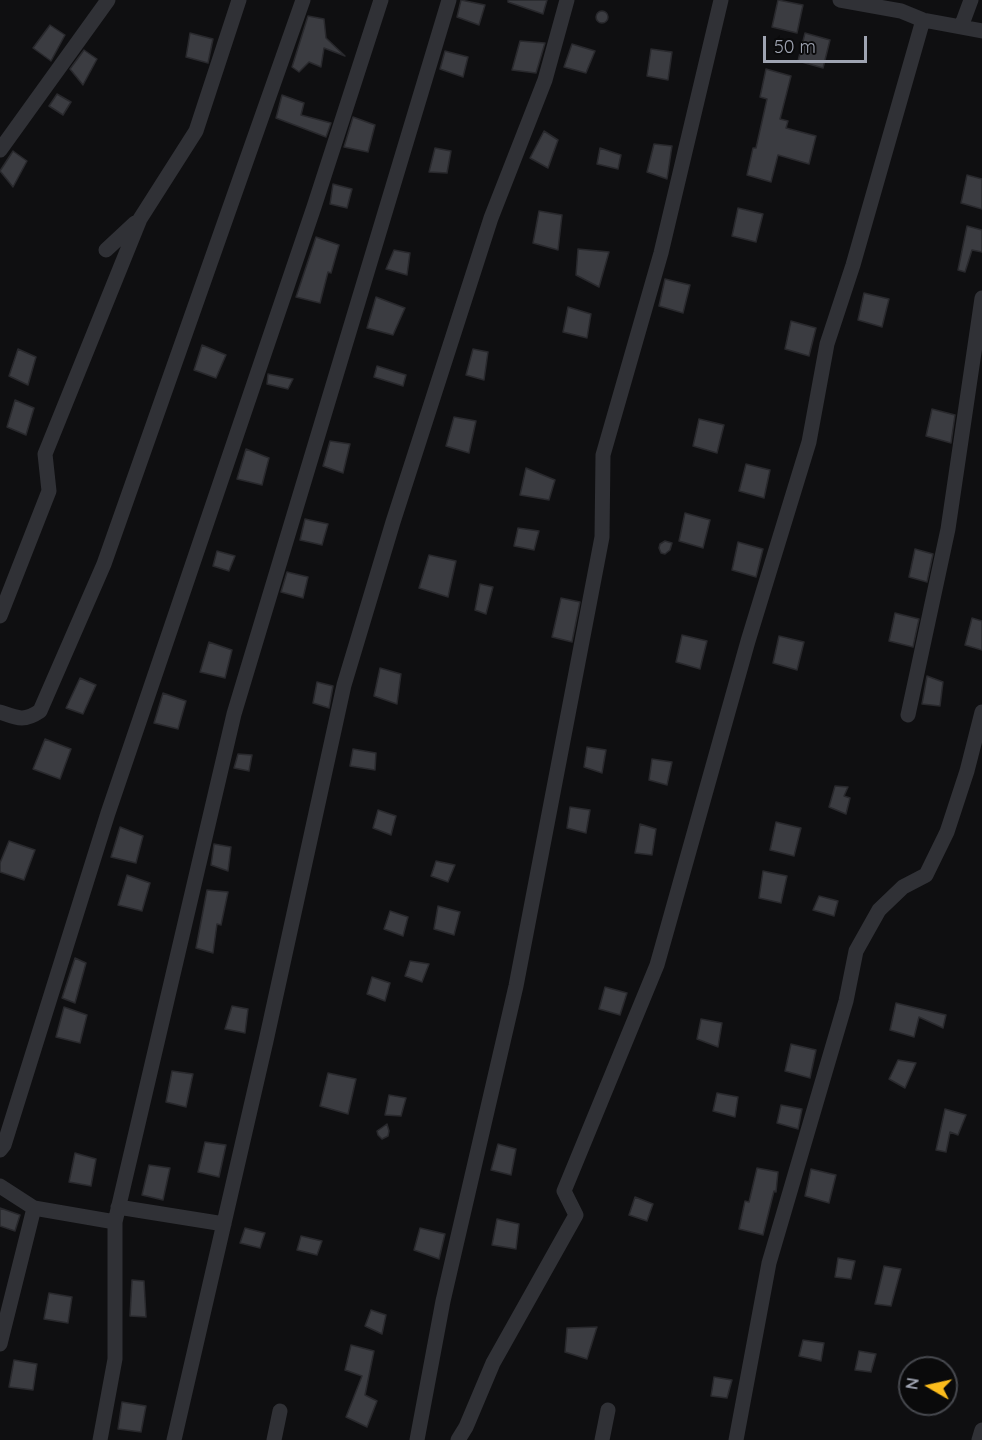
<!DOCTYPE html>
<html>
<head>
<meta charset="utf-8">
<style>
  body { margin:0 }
  #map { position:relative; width:982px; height:1440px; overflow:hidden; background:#0f0f11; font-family:Quicksand,sans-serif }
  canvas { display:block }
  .north { position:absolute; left:898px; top:1356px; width:60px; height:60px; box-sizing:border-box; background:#0a0a0b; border:2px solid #46484e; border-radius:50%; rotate:279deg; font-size:16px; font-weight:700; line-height:24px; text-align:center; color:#9fa4b2 }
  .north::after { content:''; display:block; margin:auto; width:21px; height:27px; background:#fbbc1c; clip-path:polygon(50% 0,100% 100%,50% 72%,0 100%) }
  .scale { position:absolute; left:763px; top:36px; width:104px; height:27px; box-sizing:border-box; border:3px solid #9fa4b2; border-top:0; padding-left:8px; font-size:18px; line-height:21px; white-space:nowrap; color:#9fa4b2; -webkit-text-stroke:4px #0a0a0b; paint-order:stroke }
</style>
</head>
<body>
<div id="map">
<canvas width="982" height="1440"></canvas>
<div class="north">N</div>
<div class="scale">50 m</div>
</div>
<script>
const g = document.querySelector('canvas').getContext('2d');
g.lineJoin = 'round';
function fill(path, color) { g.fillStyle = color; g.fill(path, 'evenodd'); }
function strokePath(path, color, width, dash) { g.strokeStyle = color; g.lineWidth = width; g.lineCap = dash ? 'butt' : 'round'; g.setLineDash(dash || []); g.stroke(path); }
const building = new Path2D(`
  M461,0L485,5L479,25L457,17Z
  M508,0H547L543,14L508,2Z
  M778,0L803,5L797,33L772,27Z
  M596 17a6 6 0 1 1 12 0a6 6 0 1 1-12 0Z
  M308,16L324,19L326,38L345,56L324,48L321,67L309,62L299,72L292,67Z
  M50,25L65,35L51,61L33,48Z
  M190,33L213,39L208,63L186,57Z
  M805,33L830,40L823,68L798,61Z
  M520,41L545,43L536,73L512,70Z
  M572,44L595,51L586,73L564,67Z
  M651,49L672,52L668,80L647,76Z
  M84,50L97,59L83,85L70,69Z
  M445,51L468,57L463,77L440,69Z
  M766,69L791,76L780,119L788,121L786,128L816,136L809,164L778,155L771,182L747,175L753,148H756L767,99L760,97Z
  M57,94L71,102L63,115L49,106Z
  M282,95L304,103L301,115L331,123L326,137L276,118Z
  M353,117L375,125L368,152L344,147Z
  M544,131L558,140L548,168L530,158Z
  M654,144L672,146L667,179L647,172Z
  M435,148L451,151L447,173L429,172Z
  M600,148L621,155L618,169L597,164Z
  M13,151L27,161L13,187L0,171Z
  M967,175L982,179V209L961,203Z
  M333,184L352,189L347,208L330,204Z
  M738,208L763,214L756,242L732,236Z
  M539,211L562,215L558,250L533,243Z
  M967,226L982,230V252L972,250L965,272L958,270Z
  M316,237L339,245L331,273L328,272L320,303L296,297Z
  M578,249L609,252L599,287L576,275Z
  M394,250L410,253L407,275L386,269Z
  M665,279L690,285L683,313L659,306Z
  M864,293L889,299L882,327L858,320Z
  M376,297L405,308L393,335L367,328Z
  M568,307L591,314L587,338L563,332Z
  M791,321L816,328L809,356L785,349Z
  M202,345L226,355L216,378L194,370Z
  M18,349L36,357L28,385L9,376Z
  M473,349L488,352L484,380L466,375Z
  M377,366L406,375L403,386L374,377Z
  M268,374L293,379L288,389L267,384Z
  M15,400L34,408L26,435L7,427Z
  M932,409L955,415L951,443L926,436Z
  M454,417L476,421L469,453L446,446Z
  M699,419L724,425L717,453L693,446Z
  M330,441L350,444L343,473L323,466Z
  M246,449L269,458L262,485L237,479Z
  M746,464L770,470L764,498L739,491Z
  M526,468L555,480L549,500L520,495Z
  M685,513L710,520L703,548L679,541Z
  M305,519L328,524L322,545L300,540Z
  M518,528L539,531L534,550L514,546Z
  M665,541L672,543L670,550L665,554L661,553L659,548L660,544Z
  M738,542L763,549L756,577L732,570Z
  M915,549L933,554L927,582L909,577Z
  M217,551L235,556L229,571L213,566Z
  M429,555L456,561L448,597L419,588Z
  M287,572L308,577L303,598L281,592Z
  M480,584L493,587L486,614L475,610Z
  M561,598L580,602L572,642L552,637Z
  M895,613L919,619L913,647L889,641Z
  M972,618L982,621V650L965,645Z
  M682,635L707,641L700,669L676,662Z
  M779,636L804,642L797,670L773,663Z
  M209,642L232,650L225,678L200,672Z
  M380,668L401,674L397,704L374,696Z
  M927,676L943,682L940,706L922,704Z
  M80,678L96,685L83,714L66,708Z
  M317,682L333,686L329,708L313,703Z
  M163,693L186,701L178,729L154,723Z
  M45,739L71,749L60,779L33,769Z
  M587,747L606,750L602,773L584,767Z
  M353,749L376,753L375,770L350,766Z
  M238,754L252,755L249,771L234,768Z
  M652,759L672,762L667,785L649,780Z
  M835,786L848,787L844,796L850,798L846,814L829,807Z
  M570,807L590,810L586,833L567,828Z
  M378,810L396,816L391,835L373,828Z
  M776,822L801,828L794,856L770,850Z
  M640,824L656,829L652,855L635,853Z
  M120,827L143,836L136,863L111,857Z
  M9,841L35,850L24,880L0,872V863Z
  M214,844L231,847L228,871L211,865Z
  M436,861L455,865L448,882L431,876Z
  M763,871L787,876L781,903L759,898Z
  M127,875L150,883L142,911L118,905Z
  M207,890L228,892L221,925L217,924L213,953L196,948Z
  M819,896L838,901L834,916L813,910Z
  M438,906L460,912L454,935L434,929Z
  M390,911L408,917L403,936L384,929Z
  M75,958L86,963L75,1003L62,998Z
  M410,961L429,964L422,982L405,976Z
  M372,977L390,983L385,1001L367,994Z
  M605,987L627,993L620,1015L599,1009Z
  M896,1003L946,1015L943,1028L919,1017L914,1037L890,1030Z
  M232,1006L248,1009L245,1033L225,1029Z
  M64,1007L87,1015L80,1043L56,1037Z
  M701,1019L722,1023L718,1047L697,1039Z
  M791,1044L816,1050L810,1078L785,1071Z
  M898,1060L916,1063L905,1088L889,1079Z
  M172,1071L193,1074L186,1107L166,1102Z
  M328,1073L356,1079L348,1114L320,1106Z
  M717,1093L738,1097L735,1117L713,1111Z
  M389,1095L406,1098L401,1116L385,1115Z
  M781,1105L802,1109L798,1129L777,1123Z
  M945,1109L966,1115L958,1135L950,1132L946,1152L936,1150Z
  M387,1124L389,1131L388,1136L382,1139L378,1135L377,1131Z
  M205,1142L226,1145L219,1177L198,1172Z
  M498,1144L516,1149L511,1175L491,1170Z
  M75,1153L96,1159L91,1186L69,1182Z
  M149,1165L170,1168L163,1200L142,1195Z
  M757,1168L778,1172L776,1192L774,1191L763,1235L739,1229L745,1201L749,1202Z
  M811,1169L836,1175L829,1203L805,1196Z
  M635,1197L653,1204L647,1221L629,1215Z
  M0,1208L20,1215L15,1231L0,1226Z
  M497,1219L519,1224L516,1249L492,1245Z
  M245,1228L265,1233L260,1248L240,1243Z
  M420,1228L445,1234L439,1259L414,1250Z
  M301,1236L322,1241L317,1255L297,1250Z
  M838,1258L855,1261L851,1279L835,1277Z
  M884,1266L901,1269L891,1306L875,1304Z
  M132,1280L144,1281L146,1317L130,1316Z
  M49,1293L72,1297L68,1323L44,1319Z
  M371,1310L386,1315L382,1334L365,1326Z
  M597,1327L587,1359L565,1352L567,1328Z
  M803,1340L824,1343L821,1361L799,1356Z
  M351,1345L374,1351L365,1395L377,1401L367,1427L346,1417L362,1376L345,1370Z
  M859,1351L876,1354L871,1372L855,1370Z
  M14,1360L37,1364L33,1390L9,1387Z
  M714,1377L732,1380L727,1398L711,1396Z
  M122,1402L146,1406L141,1432L118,1429Z`);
const minor = new Path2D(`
  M840,0L901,11L923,20L982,31
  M961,27L971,0
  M0,150L108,0
  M106,250L135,223
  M0,616L49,491L45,454L140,219L196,131L239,0
  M0,712C17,718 24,722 40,711L104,564L303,0
  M908,715L948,529L982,298
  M0,1150L4,1145L108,813L314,207L381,0
  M0,1186L34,1208L0,1344
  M118,1207L224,1224
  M34,1208L115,1222
  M100,1440L115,1359V1222L234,714L449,0
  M174,1440L266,1041L344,685L393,522L491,218L545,80L567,0
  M274,1440L280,1411
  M417,1440L443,1301L516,986L602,537L603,455L661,253L721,0
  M458,1440L466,1427L493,1363L576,1215L564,1191L657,965L668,926L748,641L809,442L827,344L853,265L923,20
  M602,1440L608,1410
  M736,1440L769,1263L846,1001L856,951L879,910L903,887L926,875L947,832L967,771L982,712
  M979,1440L982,1430`);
fill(building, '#3b3c41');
strokePath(building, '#29292d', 1.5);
strokePath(minor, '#303136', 15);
</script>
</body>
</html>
